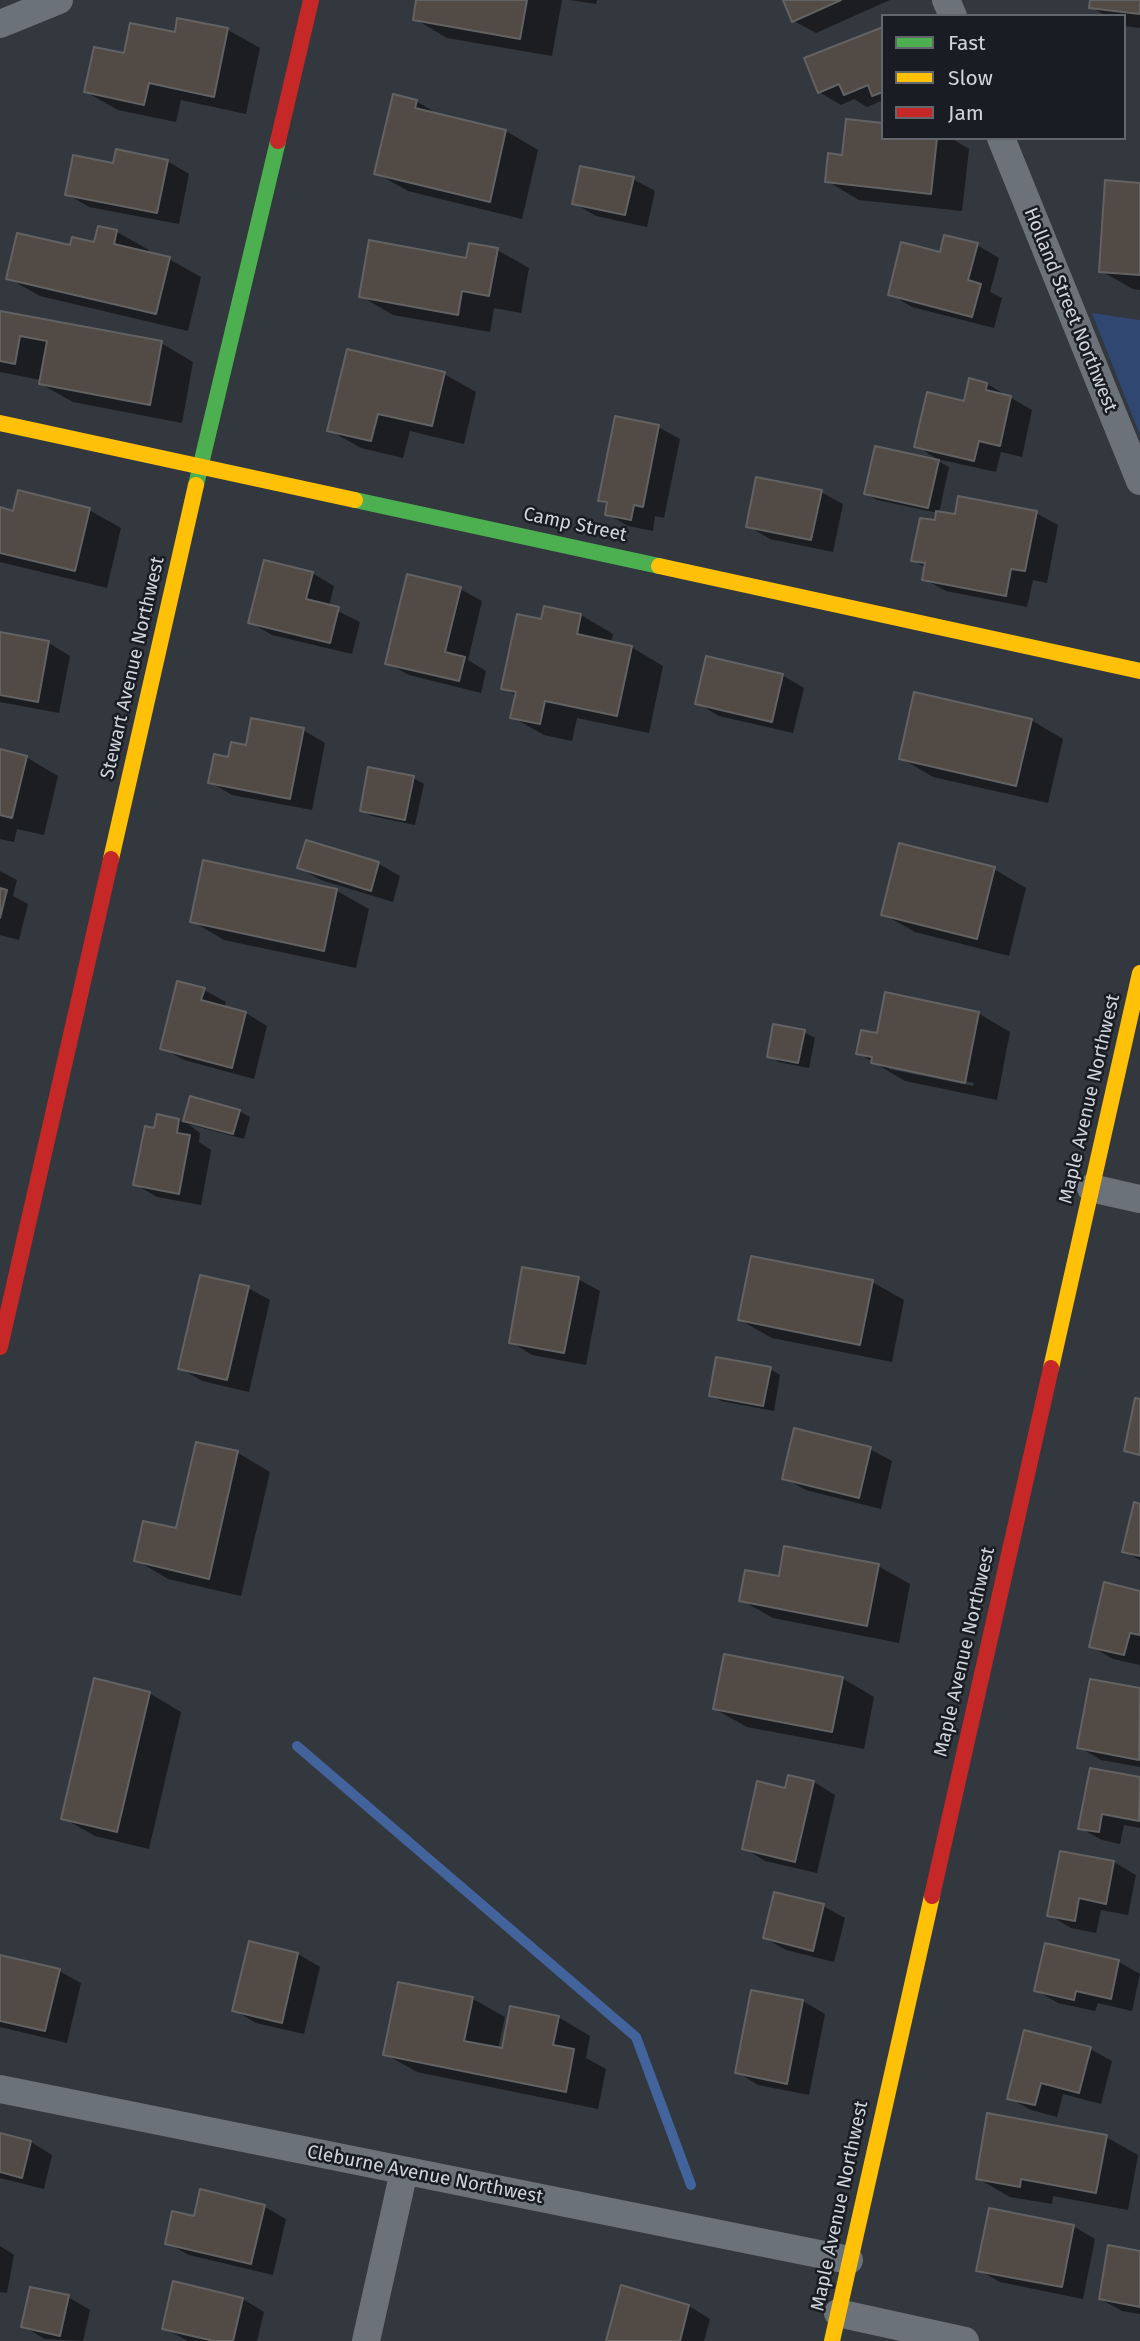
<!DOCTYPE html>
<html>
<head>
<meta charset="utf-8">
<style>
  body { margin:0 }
  #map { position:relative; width:1140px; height:2341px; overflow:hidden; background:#33373e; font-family:"Fira Sans",sans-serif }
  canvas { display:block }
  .legend { position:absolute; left:881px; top:14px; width:245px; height:126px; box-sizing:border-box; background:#191d23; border:2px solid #62676d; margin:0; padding:9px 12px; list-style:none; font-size:21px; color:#d0d5dd }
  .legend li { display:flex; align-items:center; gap:14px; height:35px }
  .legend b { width:35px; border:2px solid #62676d }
</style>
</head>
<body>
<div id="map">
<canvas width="1140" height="2341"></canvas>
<ul class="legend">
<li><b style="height:9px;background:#4caf50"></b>Fast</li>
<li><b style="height:9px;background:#ffc107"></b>Slow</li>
<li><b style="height:9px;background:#c62828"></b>Jam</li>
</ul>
</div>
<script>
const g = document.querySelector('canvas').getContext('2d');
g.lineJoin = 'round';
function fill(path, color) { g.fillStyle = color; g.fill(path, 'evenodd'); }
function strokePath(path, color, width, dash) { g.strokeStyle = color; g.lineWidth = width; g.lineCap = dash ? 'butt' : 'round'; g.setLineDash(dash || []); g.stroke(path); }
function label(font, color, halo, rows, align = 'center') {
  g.font = font + ' "Fira Sans",sans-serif'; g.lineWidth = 5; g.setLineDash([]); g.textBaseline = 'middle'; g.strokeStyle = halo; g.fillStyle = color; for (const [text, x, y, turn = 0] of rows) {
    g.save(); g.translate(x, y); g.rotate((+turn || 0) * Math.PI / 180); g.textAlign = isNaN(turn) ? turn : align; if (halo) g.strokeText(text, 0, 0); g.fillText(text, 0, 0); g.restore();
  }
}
const green = new Path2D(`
  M1092,313L1140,320V435Z`);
const shadow = new Path2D(`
  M418,0H562L552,56L447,38L415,19Z
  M570,0H597L596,4Z
  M785,0H890L816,33L794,21Z
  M1092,0H1140V28L1124,26V16H1106L1091,7Z
  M883,29V100L867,107L854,99L841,105L819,92Z
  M228,30L260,48L246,114L181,100L176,122L118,110L86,92L125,56L176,34Z
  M416,101L441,116L506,131L538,150L522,219L408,191L376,173Z
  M883,138H951L969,149L962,211L859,200L827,181L844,157Z
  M167,161L189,174L179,224L89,207L67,194L115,165Z
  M633,179L655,191L647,227L596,216L574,203Z
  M1140,185V290L1133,289L1101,271Z
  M117,232L149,250L148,254L169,259L201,277L188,331L40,296L8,278L72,247L96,244Z
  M977,245L999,258L990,292L1002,298L994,328L912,307L890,294L941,254Z
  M497,250L529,268L521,313L494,308L490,332L393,315L361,296Z
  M0,313L161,343L193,362L182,423L73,402L41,384V380L0,372Z
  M444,374L476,392L464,444L410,431L403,458L361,448L329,430Z
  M987,384L1032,410L1022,457L1001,452L996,472L937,459L916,446Z
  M658,427L680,439L664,518L655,516L653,531L628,526L607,514L609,505L600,500Z
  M938,461L949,467L939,513L956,516L1036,513L1058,525L1047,583L1033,580L1027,607L946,591L924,579L926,568L913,560L936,522L938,513L877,500L866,494Z
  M821,492L843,504L833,552L770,539L748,526Z
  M0,509L15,513L89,510L121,528L107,588L0,562Z
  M312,573L334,586L329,607L360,622L352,654L272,635L250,622Z
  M460,589L482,601L468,660L486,671L481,693L409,675L387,663Z
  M581,615L613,634L611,643L631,647L663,666L649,733L577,718L572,741L544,735L512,717L517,696L503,688L543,621Z
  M0,634L49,643L70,656L59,713L0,702Z
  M782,675L804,688L793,733L719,716L697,703Z
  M1031,720L1063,739L1048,803L933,777L901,758Z
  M303,730L325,743L312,810L232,795L210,782L230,759L248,747Z
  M0,750L26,757L58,776L44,835L17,829L14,842L0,839Z
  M413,778L424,784L415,825L372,816L361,810Z
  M307,842L379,864L400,876L393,902L321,880L299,868Z
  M204,862L337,891L369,909L356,968L224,940L192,921Z
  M994,869L1026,888L1009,956L915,932L883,914Z
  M0,871L17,880L13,896L28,904L19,940L0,935Z
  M204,990L226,1002L224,1008L246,1013L267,1026L254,1079L184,1060L162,1048Z
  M978,1013L1010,1032L997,1100L905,1081L858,1053L878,1035ZM889,1065L974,1083L973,1086L889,1069Z
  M804,1032L815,1038L809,1068L779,1062L769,1056Z
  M191,1098L239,1111L250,1117L244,1139L188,1124L200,1133L199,1142L211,1150L201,1205L157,1197L135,1184L155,1130L179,1120L184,1123Z
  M578,1279L600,1291L586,1365L532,1355L511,1342Z
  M872,1282L904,1300L892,1362L772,1338L740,1320Z
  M248,1288L270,1300L249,1392L202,1381L180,1368Z
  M770,1369L780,1375L774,1411L721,1401L711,1395Z
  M197,1444L238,1453L270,1472L241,1596L168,1579L136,1560L177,1530Z
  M870,1449L892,1461L881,1509L806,1490L784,1478Z
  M1140,1506V1560L1124,1551Z
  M878,1566L910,1584L899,1643L773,1618L741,1600Z
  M1140,1593V1665L1113,1659L1091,1646Z
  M842,1678L874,1697L864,1749L747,1727L715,1709Z
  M1091,1681L1140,1690V1767L1101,1760L1079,1747Z
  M149,1693L181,1712L149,1849L95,1836L63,1818Z
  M1091,1770L1140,1779V1828L1124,1825L1120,1844L1102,1840L1080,1828Z
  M789,1777L814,1782L835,1795L817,1873L765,1861L744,1848L786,1790Z
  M1061,1853L1114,1862L1136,1875L1128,1915L1101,1910L1096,1933L1071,1928L1049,1915Z
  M823,1906L845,1918L834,1962L786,1950L765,1938Z
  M250,1943L298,1954L320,1967L304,2034L256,2023L234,2010Z
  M1046,1945L1119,1962L1140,1974L1132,2011L1098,2003L1095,2011L1058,2003L1036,1990Z
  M0,1957L59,1971L81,1983L67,2043L0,2027Z
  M752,1992L803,2001L825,2014L809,2095L758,2085L737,2072Z
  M473,1999L505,2017L498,2049L503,2050L558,2017L590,2036L586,2058L606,2069L598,2109L417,2072L385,2054Z
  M1090,2049L1112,2061L1101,2104L1063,2094L1057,2117L1031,2110L1009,2098Z
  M0,2135L31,2142L52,2155L44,2189L0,2178Z
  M1106,2137L1138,2155L1128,2210L1053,2196L1052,2204L1010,2197L977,2178Z
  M201,2191L265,2207L286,2219L273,2275L189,2255L167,2243L195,2218Z
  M1073,2226L1095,2239L1083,2299L1000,2282L978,2270Z
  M0,2246L14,2255L7,2293L0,2292Z
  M1140,2253V2314L1122,2311L1100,2299Z
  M68,2297L90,2310L83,2341L45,2339L23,2326Z
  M243,2299L264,2312L257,2341H188L164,2328Z
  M689,2306L710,2319L704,2341H608Z`);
const stream = new Path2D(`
  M297,1746L636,2037L691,2185`);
const building = new Path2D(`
  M416,0H527L520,39L413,20Z
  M783,0H841L792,22Z
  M1090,0H1140V14L1089,8Z
  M177,18L228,28L214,97L149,83L144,105L84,92L94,47L124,53L130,23L175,32Z
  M883,27V92L872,96L868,85L844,95L839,84L818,93L804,58Z
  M393,94L417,100L415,108L506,130L490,202L374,174Z
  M846,119L883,123V138H937L931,194L825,182L828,153L842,155Z
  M116,149L168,160L157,213L65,195L73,155L113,163Z
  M580,166L634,177L625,215L572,204Z
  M1105,180L1140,183V275L1099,272Z
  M98,226L117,230L114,244L170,257L156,314L6,279L17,233L70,245L72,237L94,242Z
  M944,235L978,243L968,280L981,284L972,317L888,295L901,242L940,252Z
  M369,240L466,258L469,243L498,248L489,296L462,291L458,315L359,297Z
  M0,311L162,341L150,405L39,384L47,341L20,336L15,364L0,361Z
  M347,349L445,372L432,426L378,414L371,441L327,431Z
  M969,378L987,383L986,390L1011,396L1000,446L979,441L974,461L914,447L927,392L964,401Z
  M615,416L659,425L643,507L634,505L631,520L605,515L607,502L598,501Z
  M875,446L939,460L928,508L864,494Z
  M756,477L822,490L811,540L746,527Z
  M18,490L90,508L75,571L0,553V507L13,511Z
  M958,496L1037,511L1025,571L1011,569L1006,596L922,580L925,563L911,561L920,518L935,520L936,511L955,514Z
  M264,560L313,572L306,599L339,607L330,643L248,623Z
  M407,574L461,587L445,652L465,657L459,681L385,664Z
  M544,606L581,614L577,634L632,646L617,716L545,701L540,724L510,718L516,692L501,689L517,614L541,619Z
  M0,632L49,641L38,702L0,695Z
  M706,656L783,674L772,722L695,704Z
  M914,692L1032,719L1016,786L899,759Z
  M251,718L304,728L290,799L208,783L214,754L228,757L231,742L246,745Z
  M0,749L27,756L12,818L0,815Z
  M368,767L414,776L405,820L360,811Z
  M306,840L379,862L371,891L297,868Z
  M899,843L995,867L977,939L881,915Z
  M203,860L337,889L324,951L190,922Z
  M0,888L7,890L0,918Z
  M177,981L205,988L201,1000L246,1012L232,1068L160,1049Z
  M885,992L979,1012L965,1083L871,1063L872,1057L856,1054L861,1030L877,1033Z
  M773,1024L805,1030L798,1063L767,1057Z
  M190,1096L240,1110L233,1134L183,1121Z
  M157,1114L179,1119L177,1133L190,1135L179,1194L133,1185L145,1126L154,1128Z
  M751,1256L873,1280L860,1345L738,1320Z
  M522,1267L579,1277L564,1353L509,1343Z
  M200,1275L249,1286L227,1380L178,1369Z
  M716,1357L771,1367L763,1406L709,1396Z
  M1135,1398L1140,1399V1455L1124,1451Z
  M794,1428L871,1447L859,1498L782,1479Z
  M196,1442L238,1451L209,1579L134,1561L143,1521L176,1528Z
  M1134,1502L1140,1504V1556L1122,1552Z
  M784,1546L879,1564L867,1626L739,1601L745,1570L779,1576Z
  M1104,1582L1140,1591V1635L1130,1633L1124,1655L1089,1647Z
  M724,1654L843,1677L832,1732L713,1709Z
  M94,1678L150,1692L117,1832L61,1819Z
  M1090,1679L1140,1688L1139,1760L1077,1748Z
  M1090,1768L1140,1777L1139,1821L1102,1814L1099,1832L1078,1829Z
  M788,1775L814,1781L795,1862L742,1849L757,1781L785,1788Z
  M1060,1851L1114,1861L1106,1904L1079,1898L1075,1921L1047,1916Z
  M774,1892L824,1904L813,1951L763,1938Z
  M249,1941L298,1953L282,2023L232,2011Z
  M1045,1943L1119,1960L1111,1999L1076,1991L1074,2000L1034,1991Z
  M0,1955L60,1969L45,2031L0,2021Z
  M398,1982L473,1997L464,2041L502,2048L510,2006L559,2016L553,2045L574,2049L566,2092L383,2055Z
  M751,1990L803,2000L787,2084L735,2073Z
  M1024,2030L1091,2047L1079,2093L1041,2083L1035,2105L1007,2099Z
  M987,2113L1107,2135L1096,2193L1021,2179L1020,2187L976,2179Z
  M0,2133L31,2141L22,2178L0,2172Z
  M200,2189L265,2205L251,2264L165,2244L172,2211L194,2216Z
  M989,2208L1074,2225L1062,2287L976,2271Z
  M1108,2245L1140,2251V2307L1099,2299Z
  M173,2281L243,2298L233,2341H214L162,2329Z
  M621,2285L689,2305L680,2341H606Z
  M30,2287L69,2295L60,2336L21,2327Z`);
const street = new Path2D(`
  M946,0L953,16
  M0,24L59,0
  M1001,138L1140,481
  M1091,1188L1140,1199
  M0,2089L849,2260
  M838,2313L965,2341
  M366,2341L404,2171`);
const fast = new Path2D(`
  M196,485L278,141
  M355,500L659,566`);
const slow = new Path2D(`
  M0,423L355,500
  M659,566L1140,671
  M111,859L196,485
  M1051,1368L1140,973
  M832,2341L932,1896`);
const jam = new Path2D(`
  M278,141L311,0
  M0,1347L111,859
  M932,1896L1051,1368`);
const streetNames = [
  ["Holland Street Northwest",1070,310,68],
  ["Camp Street",575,525,12],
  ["Stewart Avenue Northwest",133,668,-77],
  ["Maple Avenue Northwest",1090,1099,-77],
  ["Maple Avenue Northwest",965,1652,-77],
  ["Cleburne Avenue Northwest",425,2175,11],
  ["Maple Avenue Northwest",840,2206,-78]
];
fill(green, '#304772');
fill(shadow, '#0007');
strokePath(stream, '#42639b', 10);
fill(building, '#514a45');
strokePath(building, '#636263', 2);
strokePath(street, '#6c727a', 28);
strokePath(fast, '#4caf50', 16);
strokePath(slow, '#ffc107', 16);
strokePath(jam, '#c62828', 16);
label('19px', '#d0d5dd', '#191d23', streetNames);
</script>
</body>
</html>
